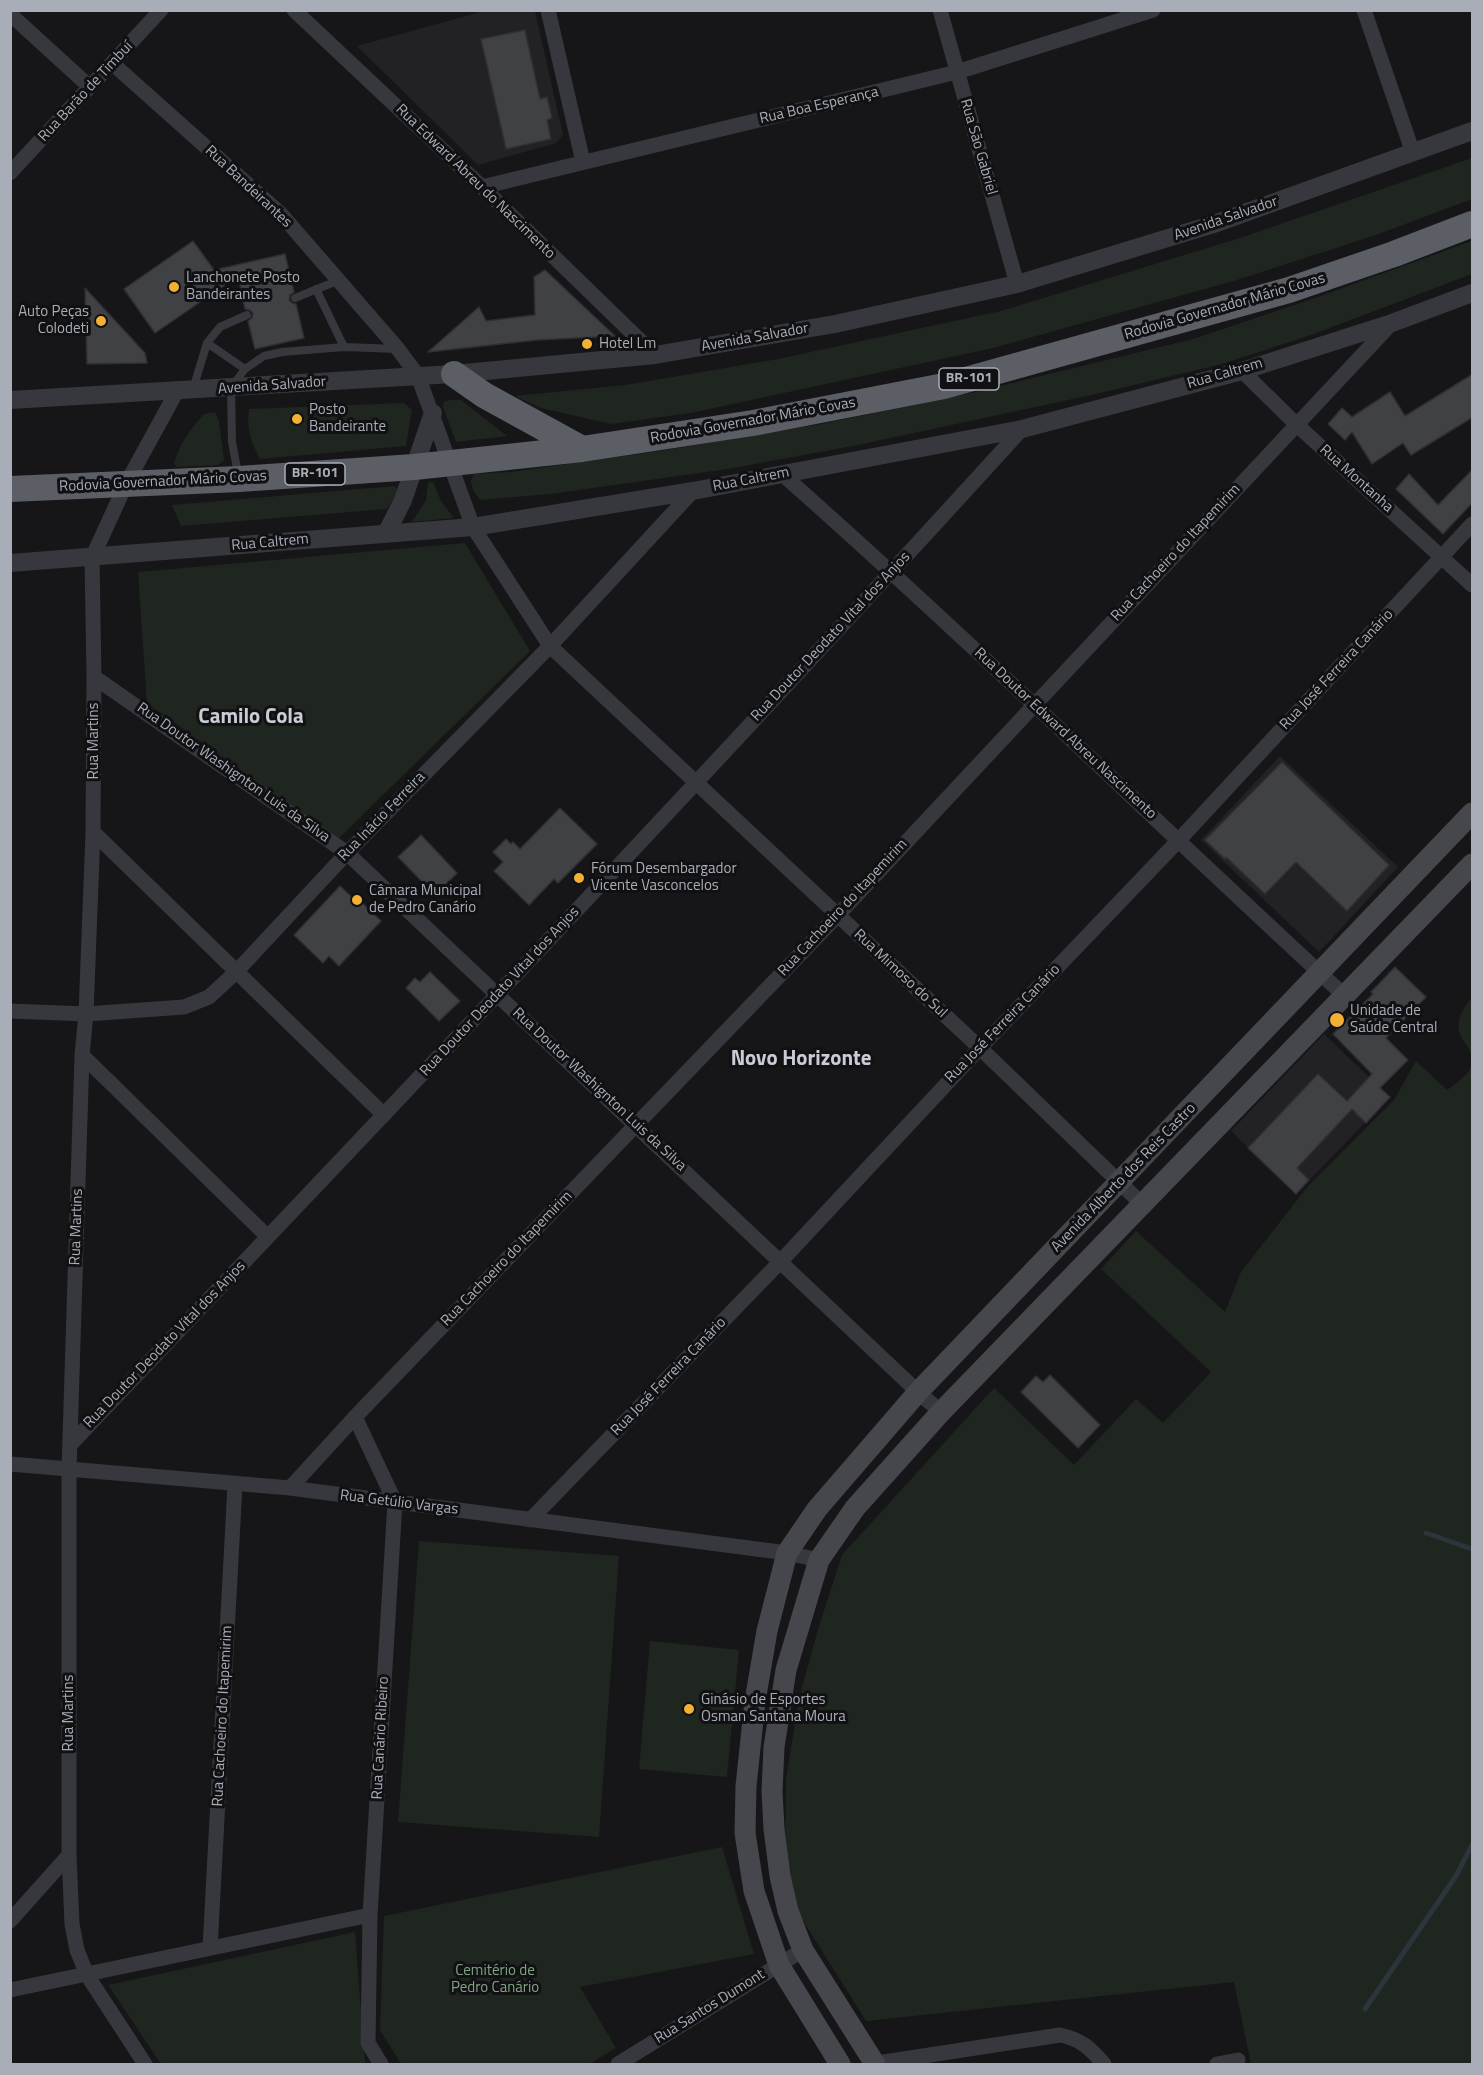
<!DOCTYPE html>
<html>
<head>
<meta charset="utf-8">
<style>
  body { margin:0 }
  #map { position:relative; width:1483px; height:2075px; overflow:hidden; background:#161618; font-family:"Titillium Web",sans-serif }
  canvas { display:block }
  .frame { position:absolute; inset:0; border:12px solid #a8adb8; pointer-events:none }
</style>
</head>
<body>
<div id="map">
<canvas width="1483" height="2075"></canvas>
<div class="frame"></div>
</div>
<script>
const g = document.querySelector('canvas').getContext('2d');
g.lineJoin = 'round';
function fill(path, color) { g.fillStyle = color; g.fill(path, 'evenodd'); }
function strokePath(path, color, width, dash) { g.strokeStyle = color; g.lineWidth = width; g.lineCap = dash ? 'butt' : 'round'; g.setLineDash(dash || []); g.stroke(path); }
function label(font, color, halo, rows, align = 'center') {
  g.font = font + ' "Titillium Web",sans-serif'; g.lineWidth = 6; g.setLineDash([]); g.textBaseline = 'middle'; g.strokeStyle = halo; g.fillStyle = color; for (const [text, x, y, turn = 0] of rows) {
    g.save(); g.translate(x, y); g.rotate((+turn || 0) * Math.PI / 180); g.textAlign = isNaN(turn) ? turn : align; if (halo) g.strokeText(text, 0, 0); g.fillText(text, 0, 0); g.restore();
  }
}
const built = new Path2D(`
  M484,11H535L563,135L556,143L478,165L357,46Z
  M1280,756L1398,867L1319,952L1201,840Z
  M1324,1034L1390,1097L1296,1194L1231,1131Z`);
const green = new Path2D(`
  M1472,158V199L1376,235L1237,280L993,348L691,413L611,424L541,408L515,396L625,385L778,359L1001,311L1240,238Z
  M1472,241V274L1311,335L1222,364L1096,394L853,446L728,469L551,494L480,500L473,490L471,481L474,474L511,472L666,450L827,423L971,393L1193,339L1318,297Z
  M450,400H461L507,436L456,442L443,407L444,402Z
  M404,403L412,410L406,446L260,459C251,442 246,428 249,409Z
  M215,412L219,421L224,460L218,465L177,467L174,464C179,444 190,430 204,414Z
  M433,482L441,501L454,518L412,522L426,500L428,483Z
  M395,486L398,491L387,509L181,526L172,505Z
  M465,543L530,651L338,839L147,703L138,572Z
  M1472,997V2064H1251L1234,1982L866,2021L795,1908L785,1850L786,1780L799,1698L819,1626L842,1555L994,1388L1074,1465L1136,1399L1163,1423L1211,1372L1101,1269L1136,1231L1225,1312L1241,1272L1308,1186L1394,1100L1416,1061L1447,1090C1455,1084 1467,1077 1471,1067C1480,1041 1438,1040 1472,997Z
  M419,1541L619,1556L599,1837L398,1822Z
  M650,1641L739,1650L727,1777L639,1769Z
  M722,1847L754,1954L580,1987L616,2048L589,2064H401L380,2030L384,1916Z
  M355,1932L365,2064H161L108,1985Z`);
const stream = new Path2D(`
  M1426,1533L1472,1549
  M1365,2009L1456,1876L1472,1845`);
const building = new Path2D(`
  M525,30L540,99L547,97L552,118L547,120L551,139L506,149L481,39Z
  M193,241L214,270L285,254L294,292L290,295L289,300L292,303L296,304L304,338L255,349L248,321L252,318L253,313L250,310L245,309L238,276L155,333L124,289Z
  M545,270L615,336L537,340L428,352L479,307L486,321L535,315L534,277Z
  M85,288L145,353L147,363L87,364Z
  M1473,374V417L1411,455L1403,443L1372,464L1352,432L1345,440L1328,424L1342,408L1352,417L1390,392L1405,416Z
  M1473,469V502L1443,534L1396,489L1409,474L1438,505Z
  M1282,762L1389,865L1347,911L1296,862L1265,894L1226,857L1225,859L1205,840Z
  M560,808L597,844L558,883L554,879L529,905L494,871L503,862L493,852L506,839L511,844L513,842L520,849Z
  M421,835L457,873L435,895L398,857Z
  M340,886L356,901L358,899L381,921L339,966L329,956L323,963L294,935Z
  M1395,967L1426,997L1386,1038L1408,1060L1380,1088L1390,1097L1366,1123L1352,1109L1297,1168L1309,1180L1296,1194L1248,1148L1318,1074L1347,1101L1372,1074L1333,1034L1373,994L1371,992Z
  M430,972L460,1001L439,1021L406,988L415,978L420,982Z
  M1050,1375L1100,1425L1078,1448L1021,1392L1036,1376L1043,1382Z`);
const service = new Path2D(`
  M316,289L344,347
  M295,298L337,281
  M207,343L245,369
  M193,389L207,343L220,327L247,315
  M238,474L232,442L231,388L245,369L264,356L282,352L344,347L397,349`);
const minor = new Path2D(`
  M294,10L482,187L655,355
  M548,10L583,162
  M940,10L1017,284
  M1364,10L1413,153
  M10,14L90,87
  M113,64L280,213L398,349L418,376L473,527L550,646L980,1048L1143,1205
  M10,173L161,10
  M482,187L957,72L1153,10
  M1242,371L1297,425L1472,585
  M782,474C974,644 1157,823 1346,997
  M94,677L347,853L918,1392L941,1412
  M93,832L384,1115
  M10,1011L86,1014L184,1007L209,997L236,972L347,853L550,646L693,491
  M82,1055L268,1237
  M355,1417L395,1502L370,1915L368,2043L381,2064
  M70,1445C390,1109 710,772 1022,429
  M10,1464L290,1488L787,1553L819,1560
  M290,1488L355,1417L837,916L1392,323
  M530,1520L781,1261L980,1048L1178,841L1472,524
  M10,1921L69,1855
  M210,1948L235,1485
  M10,1990L370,1915
  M145,2064L87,1975L77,1950L72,1924L69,1855V1470L82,1055L86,1014L93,832L94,677L92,558L126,484L177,391
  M618,2064L803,1950
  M871,2064L1060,2035C1081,2039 1091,2049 1104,2064
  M1217,2064L1238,2060`);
const tertiary = new Path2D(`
  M10,400L454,374L655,355L835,324L1017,284L1214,224L1472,131
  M386,534L403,500L433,413
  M10,563L473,527L693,491L1022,429L1242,371L1392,323L1472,293`);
const secondary = new Path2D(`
  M840,2064L779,1965L754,1891L745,1833L746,1786L755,1701L767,1631L787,1553L817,1509L918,1392L1472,813
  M875,2064L803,1950L788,1911L780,1876L774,1829L772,1791L774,1747L786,1670L819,1560L855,1508L941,1412L1472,864`);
const trunk = new Path2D(`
  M454,374L484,395L582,449
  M10,489L239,479L414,467L582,449L753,423L944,386L1289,290L1394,254L1472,224`);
const markers = [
  [174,287,6,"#f2b134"],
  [101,321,6,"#f2b134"],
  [587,344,6,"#f2b134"],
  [297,419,6,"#f2b134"],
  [579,878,6,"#f2b134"],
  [357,900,6,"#f2b134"],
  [1337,1020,8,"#f2b134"],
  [689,1709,6,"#f2b134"]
];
const shields = [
  [969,379,60],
  [315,474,60]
];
const shieldNames = [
  ["BR-101",969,379],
  ["BR-101",315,474]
];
const streetNames = [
  ["Rua Barão de Timbuí",86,92,-47],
  ["Rua Boa Esperança",819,106,-13],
  ["Rua São Gabriel",978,147,74],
  ["Rua Edward Abreu do Nascimento",475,182,44],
  ["Rua Bandeirantes",248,187,43],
  ["Avenida Salvador",1226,219,-19],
  ["Rodovia Governador Mário Covas",1225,307,-16],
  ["Avenida Salvador",755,338,-10],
  ["Rua Caltrem",1225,374,-16],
  ["Avenida Salvador",272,386,-4],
  ["Rodovia Governador Mário Covas",753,421,-10],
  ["Rua Montanha",1356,479,42],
  ["Rua Caltrem",751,480,-11],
  ["Rodovia Governador Mário Covas",163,482,-3],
  ["Rua Caltrem",270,543,-5],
  ["Rua Cachoeiro do Itapemirim",1176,553,-47],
  ["Rua Doutor Deodato Vital dos Anjos",831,637,-47],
  ["Rua José Ferreira Canário",1337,670,-47],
  ["Rua Doutor Edward Abreu Nascimento",1065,734,43],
  ["Rua Martins",94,741,-90],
  ["Rua Doutor Washignton Luis da Silva",233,773,35],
  ["Rua Inácio Ferreira",382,817,-46],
  ["Rua Cachoeiro do Itapemirim",843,908,-47],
  ["Rua Mimoso do Sul",900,974,43],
  ["Rua Doutor Deodato Vital dos Anjos",500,992,-47],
  ["Rua José Ferreira Canário",1003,1024,-46],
  ["Rua Doutor Washignton Luis da Silva",599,1090,43],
  ["Avenida Alberto dos Reis Castro",1124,1178,-46],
  ["Rua Martins",77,1227,-88],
  ["Rua Cachoeiro do Itapemirim",507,1259,-46],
  ["Rua Doutor Deodato Vital dos Anjos",165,1345,-46],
  ["Rua José Ferreira Canário",669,1377,-46],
  ["Rua Getúlio Vargas",399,1503,7],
  ["Rua Martins",69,1713,-90],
  ["Rua Cachoeiro do Itapemirim",223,1716,-87],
  ["Rua Canário Ribeiro",381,1738,-87],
  ["Rua Santos Dumont",710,2007,-32]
];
const poiNames = [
  ["Lanchonete Posto",186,278],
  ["Bandeirantes",186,295],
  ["Auto Peças",89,312,"right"],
  ["Colodeti",89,329,"right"],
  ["Hotel Lm",599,344],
  ["Posto",309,410],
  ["Bandeirante",309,427],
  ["Fórum Desembargador",591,869],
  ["Vicente Vasconcelos",591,886],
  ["Câmara Municipal",369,891],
  ["de Pedro Canário",369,908],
  ["Unidade de",1350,1011],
  ["Saúde Central",1350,1028],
  ["Ginásio de Esportes",701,1700],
  ["Osman Santana Moura",701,1717]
];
const parkNames = [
  ["Cemitério de",495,1971],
  ["Pedro Canário",495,1988]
];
const districtNames = [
  ["Camilo Cola",251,718],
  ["Novo Horizonte",801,1060]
];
fill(built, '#222225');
fill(green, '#1e261f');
strokePath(stream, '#2c353c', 5);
fill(building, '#404145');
strokePath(building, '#303034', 1.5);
strokePath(service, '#37383d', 8);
strokePath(minor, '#37383d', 15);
strokePath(tertiary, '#37383d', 18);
strokePath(secondary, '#45474d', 21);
strokePath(trunk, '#5b5e65', 26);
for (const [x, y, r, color] of markers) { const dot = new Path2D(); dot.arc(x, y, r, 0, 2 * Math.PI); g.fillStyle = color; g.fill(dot); strokePath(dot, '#111113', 2); }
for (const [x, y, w] of shields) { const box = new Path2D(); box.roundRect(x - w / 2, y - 11, w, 22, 4.5); g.fillStyle = '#111113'; g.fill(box); strokePath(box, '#a8adb8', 1.5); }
label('bold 14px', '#a8adb8', null, shieldNames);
label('15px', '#a8adb8', '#111113', streetNames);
label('15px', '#a8adb8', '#111113', poiNames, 'left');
label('15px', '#7fa381', '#111113', parkNames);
label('bold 21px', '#c9ccd4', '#111113', districtNames);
</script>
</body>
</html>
